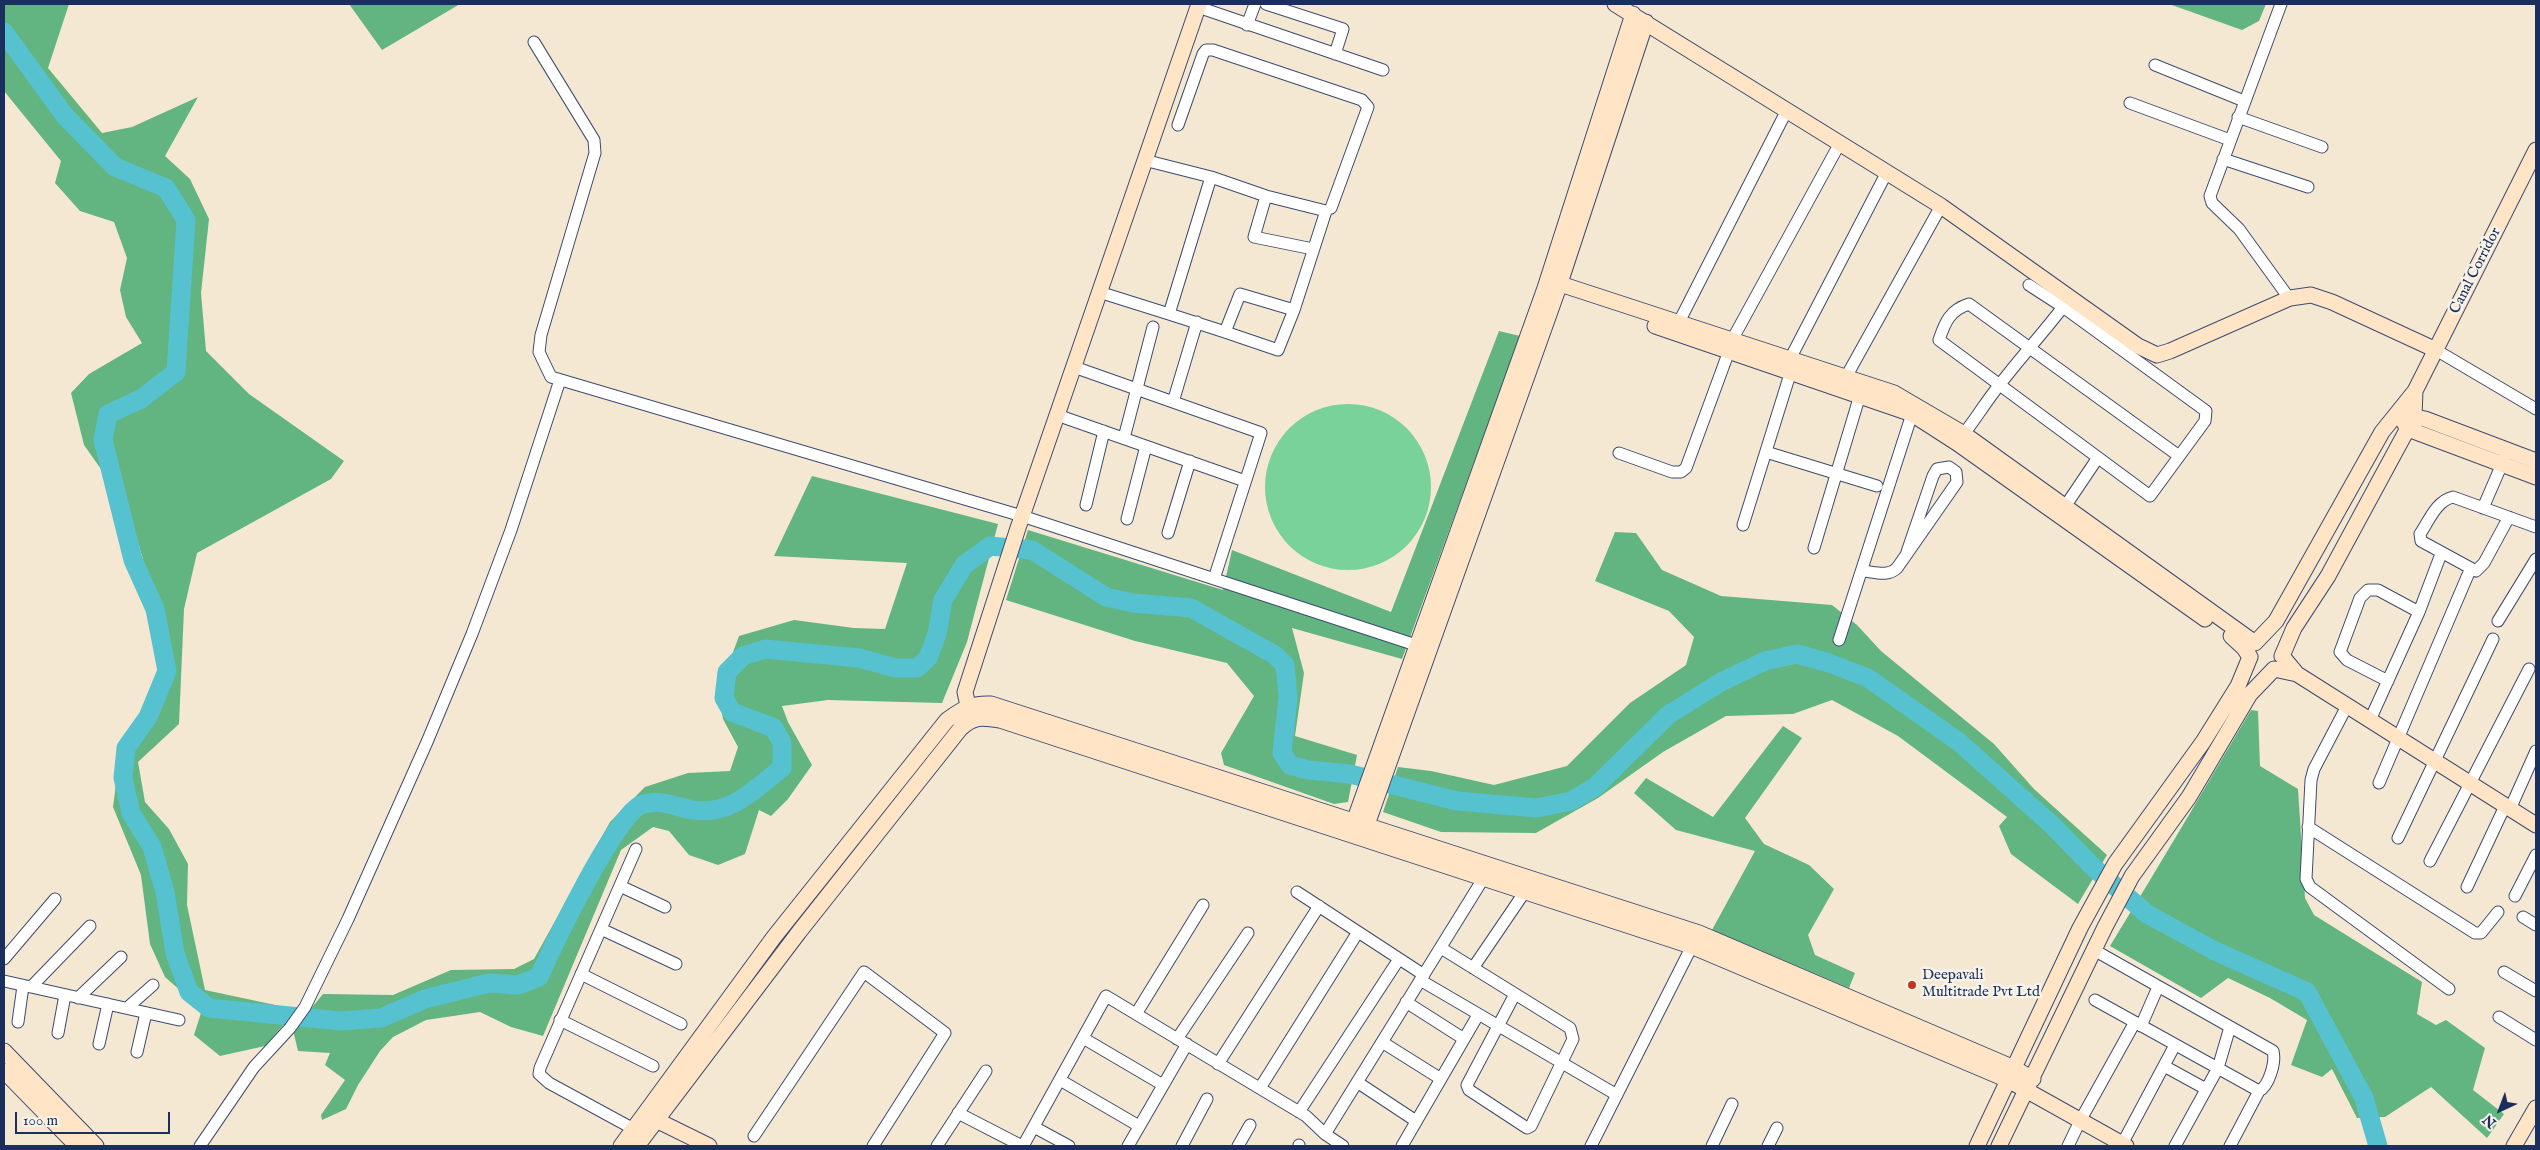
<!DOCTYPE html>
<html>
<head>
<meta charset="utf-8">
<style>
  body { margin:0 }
  #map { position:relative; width:2540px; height:1150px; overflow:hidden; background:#f5e8d3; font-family:"IM FELL English",serif }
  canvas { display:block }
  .frame { position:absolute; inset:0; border:5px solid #1b2f5e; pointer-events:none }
  .north { position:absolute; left:2475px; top:1085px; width:50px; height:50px; -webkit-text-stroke:4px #f7f3e8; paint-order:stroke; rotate:223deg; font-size:14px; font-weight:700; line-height:20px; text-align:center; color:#1b2f5e }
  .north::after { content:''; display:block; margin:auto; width:18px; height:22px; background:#1b2f5e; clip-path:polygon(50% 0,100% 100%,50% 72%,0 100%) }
  .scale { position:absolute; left:15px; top:1112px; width:155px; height:22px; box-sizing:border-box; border:2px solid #1b2f5e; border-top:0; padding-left:6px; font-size:15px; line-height:18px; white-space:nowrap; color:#1b2f5e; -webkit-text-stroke:4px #f7f3e8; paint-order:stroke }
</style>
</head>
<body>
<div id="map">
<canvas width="2540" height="1150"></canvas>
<div class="frame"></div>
<div class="north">N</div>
<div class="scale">100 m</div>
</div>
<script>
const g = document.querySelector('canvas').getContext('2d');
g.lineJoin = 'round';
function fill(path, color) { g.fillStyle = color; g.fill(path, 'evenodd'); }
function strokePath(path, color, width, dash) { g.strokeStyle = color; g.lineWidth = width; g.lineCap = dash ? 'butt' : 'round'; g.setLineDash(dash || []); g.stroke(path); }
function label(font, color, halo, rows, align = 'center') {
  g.font = font + ' "IM FELL English",serif'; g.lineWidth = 5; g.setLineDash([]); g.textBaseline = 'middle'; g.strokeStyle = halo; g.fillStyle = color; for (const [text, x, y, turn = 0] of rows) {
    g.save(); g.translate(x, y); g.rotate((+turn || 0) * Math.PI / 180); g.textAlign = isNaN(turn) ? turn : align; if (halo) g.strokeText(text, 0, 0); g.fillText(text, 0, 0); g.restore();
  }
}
const green = new Path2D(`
  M1265 487a83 83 0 1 1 166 0a83 83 0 1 1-166 0Z`);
const forest = new Path2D(`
  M4,4H69L48,68L102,133L132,127L198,97L165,156L190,179L209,219L201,293L206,351L249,394L344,461L331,479L197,553L184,609L179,724L138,762L145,802L169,829L188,864L187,905L205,990L280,1006L285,1023L265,1046L220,1056L194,1035L201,1013L197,1005L165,977L150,944L141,875L113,807L120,753L156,721L172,672L166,636L127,506L84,445L71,393L89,374L142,343L126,317L120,290L127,258L114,222L80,211L55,183L61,161L4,91Z
  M349,4H460L382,50Z
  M2169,4H2266L2259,21L2242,30Z
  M1499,331L1520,336L1402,659L1292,628L1304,673L1295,736L1357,755L1348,802L1334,804L1224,765L1221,753L1254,696L1227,663L1135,641L1006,600L1028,530L1223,590L1232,550L1391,612Z
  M812,476L998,524L967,642L942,703L828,700L782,706L788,722L812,765L788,799L771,816L759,810L745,854L718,865L689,855L669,831L653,827L621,850L543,1036L511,1027L480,1012L426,1020L393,1037L380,1051L358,1085L346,1109L322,1120L321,1115L345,1080L325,1065L330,1053L298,1051L293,1030L323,994L393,995L451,970L514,969L534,959L610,822L645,787L688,773L730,771L738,747L723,719L718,693L739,636L794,620L854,628L885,629L907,563L774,556Z
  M1615,532L1636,533L1662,570L1721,596L1832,605L1857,625L1881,651L1994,744L2034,789L2107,855L2078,904L2011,854L1999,826L2007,817L1898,736L1832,700L1793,714L1726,716L1663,752L1598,798L1536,833L1441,832L1383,812L1398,767L1431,771L1494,785L1567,766L1630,703L1686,665L1694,637L1669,611L1595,581Z
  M2251,710L2258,711L2260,766L2298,789L2305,898L2314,915L2422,982L2417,1014L2436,1025L2446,1020L2485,1048L2473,1090L2504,1114L2487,1138L2431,1087L2385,1117L2357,1118L2332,1069L2322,1077L2291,1065L2307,1020L2270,998L2228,978L2201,998L2110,946C2158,868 2204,789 2251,710Z
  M1783,726L1802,738L1745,818L1764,844L1809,865L1834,889L1808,935L1815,955L1855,973L1849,988L1712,930L1755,851L1676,830L1634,793L1646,778L1713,817Z`);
const river = new Path2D(`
  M4,32L65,116L115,167L166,188L186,220L176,372L141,399L108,414L103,440L133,560L155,609L167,671L148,717L126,748L123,778L131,813L152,847L165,892L175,953L189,992L209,1008L340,1021L381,1018L425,999L489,983L518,985L539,977C552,948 616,814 641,805C658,798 676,807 693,810C731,816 754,789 782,768V743L774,728L732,712L724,698L727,672L743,656L765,649L859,658L895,668H917L928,658L937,634L943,600L964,565L990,546L1032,550L1106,597L1133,603L1191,608L1275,655L1285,665L1288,698L1282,753L1290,765L1308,770L1350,774L1457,801L1537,808L1571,801L1595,787L1668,715L1721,682L1765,661L1797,654L1829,663L1868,678L1959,742L2052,825L2093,867L2147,914L2215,951L2307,992L2364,1098L2378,1146`);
const street = new Path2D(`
  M1266,4L1343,29L1335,54
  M2281,4L2210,196L2212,203L2239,229L2289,298
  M1198,7L1383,70
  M1247,25L1255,4
  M534,42L594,140L595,153L541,335L539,352L551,377L1022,516L1425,648
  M2155,65L2244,101
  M2130,103L2230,140
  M2238,117L2322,147
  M1178,125L1203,54L1206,50H1213L1362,100L1368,107L1331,208
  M2223,159L2308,187
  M1144,160L1211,177
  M1266,196L1254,237L1313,249
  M2029,285L2063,307
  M1099,292L1169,314L1211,177L1266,196L1326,211L1294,310L1278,350L1225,332L1240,294L1294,310
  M1169,314L1225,332
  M1679,322L1787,110
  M1732,340L1840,143
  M2436,350L2536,409
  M1790,359L1887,172
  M1074,367L1261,433L1214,579
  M1846,377L1941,206
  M1173,402L1197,322
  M1057,415L1245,481
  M1124,438L1153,327
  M1959,440C1974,422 1986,401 2001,383C2021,357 2043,333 2063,307L2206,411L2205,421L2150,496L1939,340C1945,322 1950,310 1969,304L2179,456
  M1766,452L1877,486
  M1619,453L1672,472H1681L1686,468L1729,351
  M1086,505L1104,431
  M2483,508L2505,457
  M2062,511L2097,459
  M2509,517L2484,563L2476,571L2421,541L2420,534C2429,521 2436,501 2453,497L2536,527
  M1127,519L1146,446
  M1743,525L1791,371
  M1168,533L1190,461
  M1814,548L1860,395
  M1863,571C1875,572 1888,577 1897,568L1957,482L1956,472L1949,467L1937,469L1933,476L1907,552
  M2498,621L2536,559
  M1839,640L1912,414
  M2388,681L2347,660L2340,652L2360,598L2368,590H2378L2419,612
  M2347,706L2314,769L2311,780L2306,879L2310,887L2449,989
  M2370,720L2419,612L2441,554
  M2379,783L2470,570
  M2510,809L2536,751
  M2308,827L2475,933H2481L2498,912
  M2398,838L2493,639
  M636,849L540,1068L539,1074L549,1083L641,1133
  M2430,861L2529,669
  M620,886L665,907
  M2467,887L2505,806
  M1297,892L1424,975
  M2515,896L2536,855
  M2523,917L2536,925
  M601,929L676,964
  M1441,948L1570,1028L1573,1039L1531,1126L1527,1128L1469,1090L1467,1085L1515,994
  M2094,950L2273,1051C2276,1062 2269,1086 2259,1091L2095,1000
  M4,959L55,899
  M1473,968L1524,893
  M2504,972L2536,991
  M581,974L681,1024
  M1420,980L1617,1095
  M4,981L179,1020
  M31,987L90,926
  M78,998L121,957
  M1406,1002L1464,1039
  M127,1008L153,985
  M1136,1014L1203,905
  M2499,1017L2536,1040
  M560,1020L653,1066
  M18,1022L23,986
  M2141,1026L2158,987
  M58,1033L65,995
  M1083,1038L1163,1085
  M1177,1039L1248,933
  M1382,1042L1441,1079
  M99,1044L108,1004
  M137,1052L146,1013
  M1218,1064L1319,906
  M2164,1066L2206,1089
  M1060,1080L1139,1126
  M1357,1082L1416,1121
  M1260,1088L1358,932
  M1299,1112L1399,959
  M958,1113L1022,1146
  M1034,1127L1069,1146
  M1325,1134L1483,879
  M754,1136L864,972L945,1033L873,1146
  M200,1146L254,1067L290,1028L305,1007L348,919L427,742L472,634L511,530L560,380
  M937,1146L986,1071
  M1023,1146L1106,996L1306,1116L1325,1134L1343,1146
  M1128,1146L1187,1044
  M1182,1146L1207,1099
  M1238,1146L1250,1125
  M1299,1146V1145
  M1402,1146L1478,1015
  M1591,1146L1695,940
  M1712,1146L1732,1104
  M1768,1146L1777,1128
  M2068,1146L2080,1121L2135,1022
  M2121,1146L2175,1045
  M2175,1146L2218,1068L2230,1027
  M2230,1146L2259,1091`);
const secondary = new Path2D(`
  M1615,4L1941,206L2138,346L2157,355L2170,351L2290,298L2311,295L2332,302L2436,350
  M1548,280L1894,393L1964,434L2255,643L2276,621L2382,432L2415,391L2536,150
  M1655,326L1912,414L1957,443L2205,619
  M2415,391L2414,417L2328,576L2294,628L2282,656L2297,674L2536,825
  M2406,415L2425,419L2536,461
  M2403,421L2408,429L2536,477
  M973,714L968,706L965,692L1018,528L1199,4
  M1351,830L1545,288L1633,14
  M1364,833L1557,292L1646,22
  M4,1051L96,1146
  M4,1071L77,1146
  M648,1116L709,1146
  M621,1146L774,937L947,720C962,709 972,703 991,704L1699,933L2014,1068L2033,1079
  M637,1146L799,932L960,729C973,716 982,717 1000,720L1691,946L2008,1080L2126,1146
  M1977,1146L2080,928L2115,864L2203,742L2238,686L2250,657L2244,648L2231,636
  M1999,1146L2105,927L2132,876L2189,797L2250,694L2274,669L2297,674
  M2514,1146L2536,1108`);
const markers = [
  [1912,985,5,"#c8321e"]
];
const streetNames = [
  ["Canal Corridor",2476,271,-63]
];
const poiNames = [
  ["Deepavali",1922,976],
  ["Multitrade Pvt Ltd",1922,993]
];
fill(green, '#79d298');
fill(forest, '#62b480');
strokePath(river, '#56c2d0', 19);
strokePath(street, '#3c4b70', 13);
strokePath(secondary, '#3c4b70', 17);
strokePath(street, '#fff', 11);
strokePath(secondary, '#ffe4c6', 15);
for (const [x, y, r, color] of markers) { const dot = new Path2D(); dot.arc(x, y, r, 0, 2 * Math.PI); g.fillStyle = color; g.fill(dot); strokePath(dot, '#f7f3e8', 2); }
label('15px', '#1b2f5e', '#f7f3e8', streetNames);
label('15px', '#1b2f5e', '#f7f3e8', poiNames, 'left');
</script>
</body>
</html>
